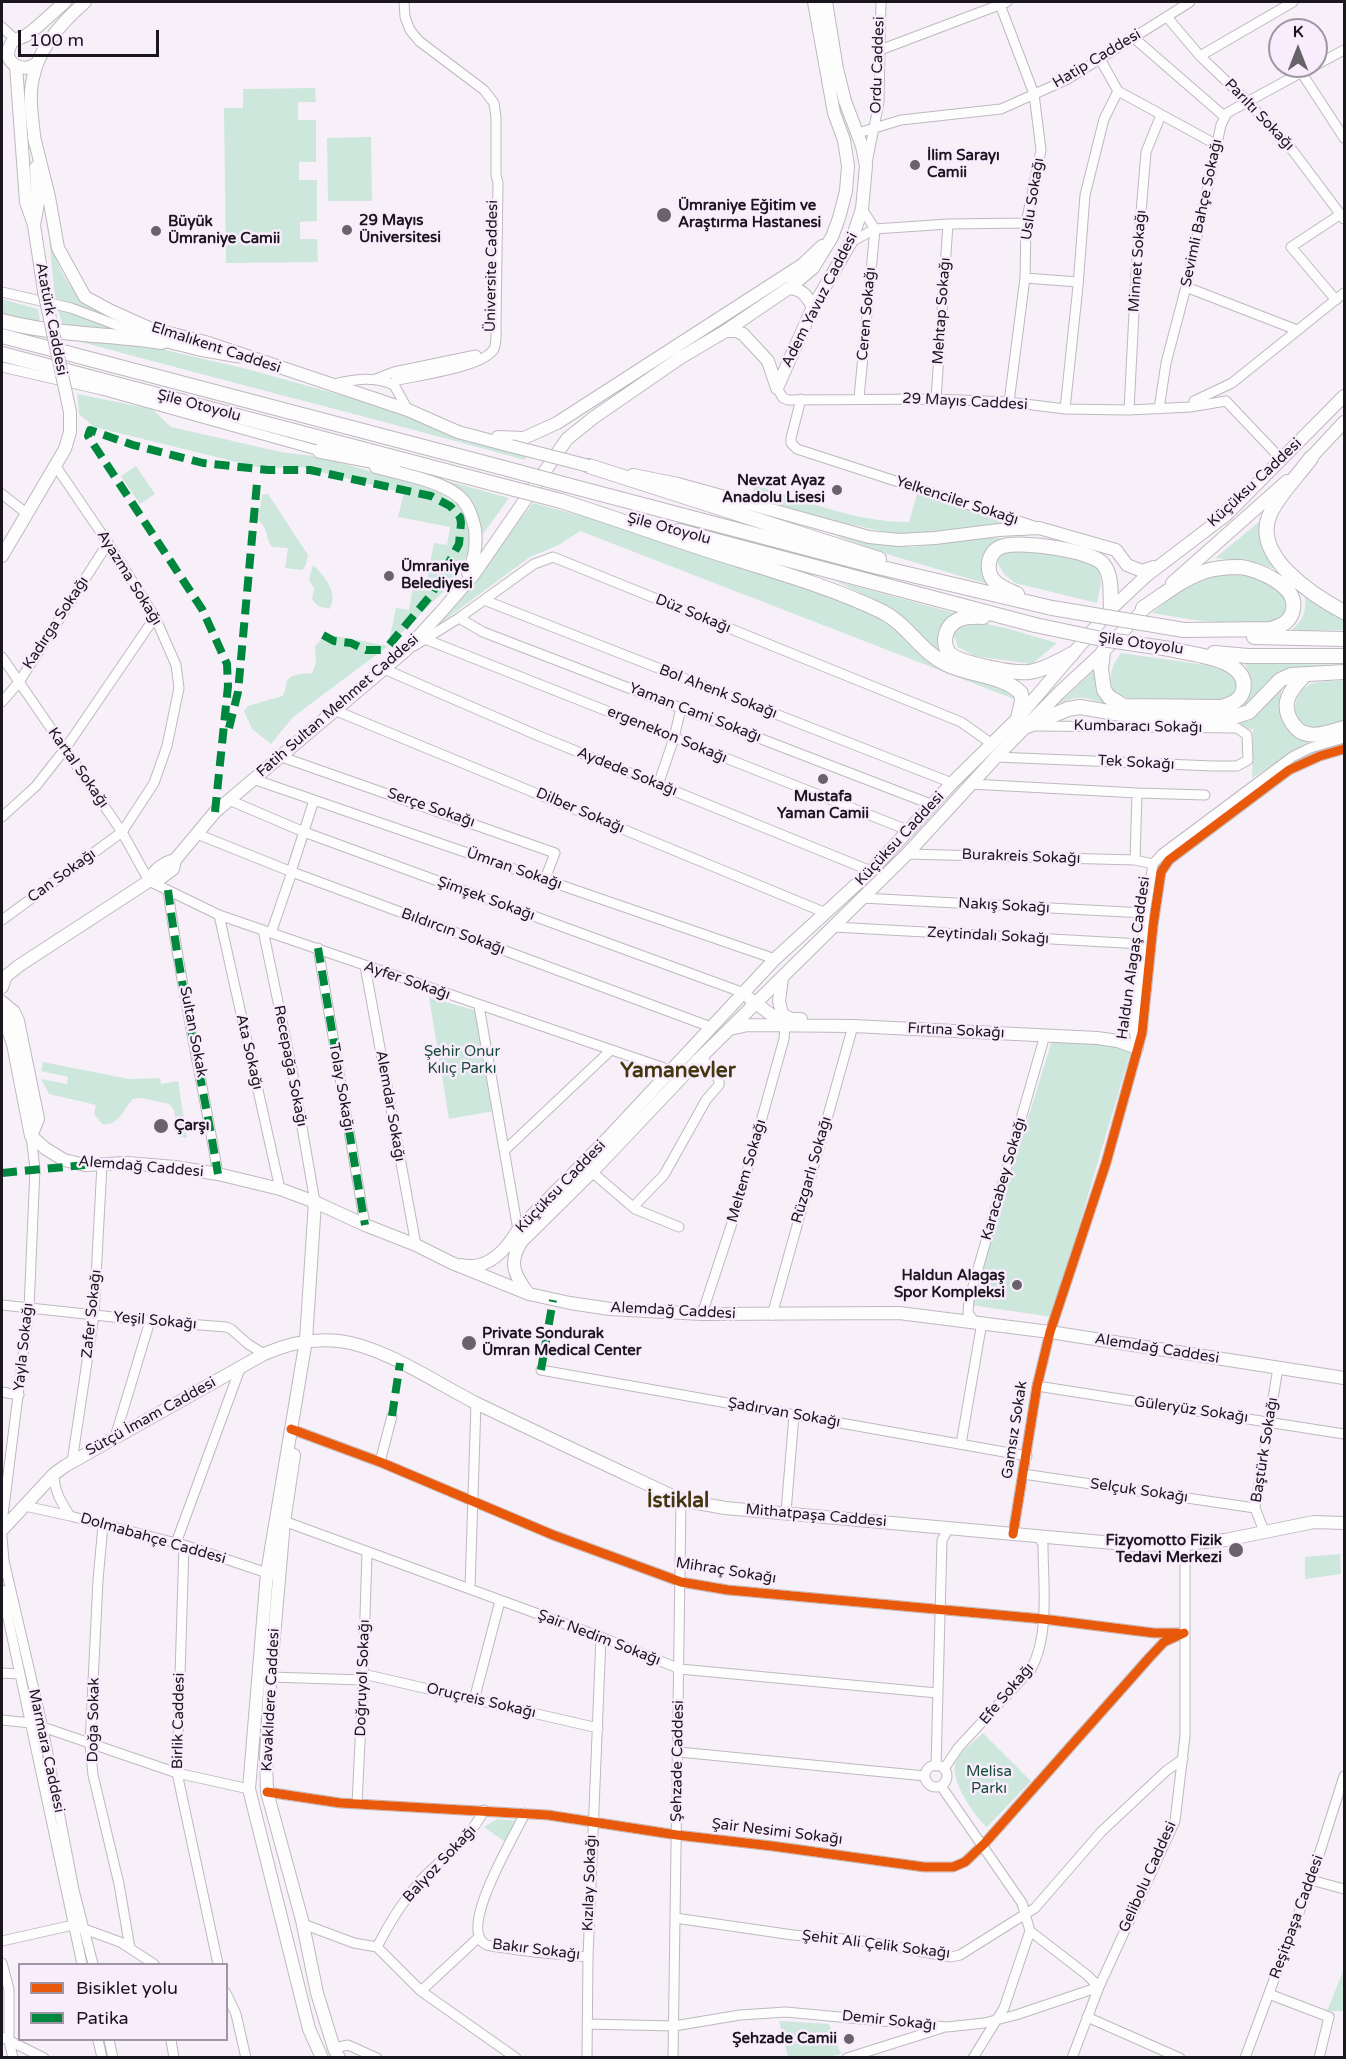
<!DOCTYPE html>
<html>
<head>
<meta charset="utf-8">
<style>
  body { margin:0 }
  #map { position:relative; width:1346px; height:2059px; overflow:hidden; background:#f7f0f9; font-family:"Varela Round",sans-serif }
  canvas { display:block }
  .frame { position:absolute; inset:0; border:3px solid #1b151d; pointer-events:none }
  .legend { position:absolute; left:18px; top:1963px; width:210px; height:78px; box-sizing:border-box; background:#f9ecfd; border:2px solid #a096a3; margin:0; padding:8px 10px; list-style:none; font-size:18px; color:#1b151d }
  .legend li { display:flex; align-items:center; gap:12px; height:30px }
  .legend b { width:30px; border:2px solid #a096a3 }
  .north { position:absolute; left:1268px; top:18px; width:60px; height:60px; box-sizing:border-box; background:#f9ecfd; border:2px solid #a096a3; border-radius:50%; rotate:0deg; font-size:16px; font-weight:700; line-height:24px; text-align:center; color:#1b151d }
  .north::after { content:''; display:block; margin:auto; width:21px; height:27px; background:#68626a; clip-path:polygon(50% 0,100% 100%,50% 72%,0 100%) }
  .scale { position:absolute; left:18px; top:30px; width:141px; height:27px; box-sizing:border-box; border:3px solid #1b151d; border-top:0; padding-left:8px; font-size:18px; line-height:21px; white-space:nowrap; color:#1b151d; -webkit-text-stroke:4px #f9ecfd; paint-order:stroke }
</style>
</head>
<body>
<div id="map">
<canvas width="1346" height="2059"></canvas>
<div class="frame"></div>
<ul class="legend">
<li><b style="height:8px;background:#e8590c"></b>Bisiklet yolu</li>
<li><b style="height:8px;background:#00873e"></b>Patika</li>
</ul>
<div class="north">K</div>
<div class="scale">100 m</div>
</div>
<script>
const g = document.querySelector('canvas').getContext('2d');
g.lineJoin = 'round';
function fill(path, color) { g.fillStyle = color; g.fill(path, 'evenodd'); }
function strokePath(path, color, width, dash) { g.strokeStyle = color; g.lineWidth = width; g.lineCap = dash ? 'butt' : 'round'; g.setLineDash(dash || []); g.stroke(path); }
function label(font, color, halo, rows, align = 'center') {
  g.font = font + ' "Varela Round",sans-serif'; g.lineWidth = 5; g.setLineDash([]); g.textBaseline = 'middle'; g.strokeStyle = halo; g.fillStyle = color; for (const [text, x, y, turn = 0] of rows) {
    g.save(); g.translate(x, y); g.rotate((+turn || 0) * Math.PI / 180); g.textAlign = isNaN(turn) ? turn : align; if (halo) g.strokeText(text, 0, 0); g.fillText(text, 0, 0); g.restore();
  }
}
const green = new Path2D(`
  M315,88L316,102H298V120H316V162H299V180H317V221L300,222V239H317L318,262L226,263L224,108H243V89Z
  M371,137L372,201H328L327,138Z
  M49,237C61,277 70,293 106,315L55,298Z
  M2,299L38,309L41,326L2,316Z
  M58,309L122,332L63,328Z
  M70,339L126,341L247,369L398,411L527,454L525,460C373,418 221,380 70,339Z
  M77,394L152,409L171,427L281,452L321,457L437,491L457,504L466,520L470,535L468,554L444,591L388,646L293,717L271,744L252,729L244,711L248,706L282,696C286,691 285,687 287,681C291,673 304,674 312,673L316,663L315,646L323,638L331,635L388,646L396,608L409,610L414,582L426,584L434,543L447,545L450,527L398,517L404,493L302,467L261,468L94,427L79,414Z
  M136,466L155,494L140,504L121,476Z
  M444,480L509,498L483,534C475,505 467,498 444,480Z
  M755,485C803,500 859,523 909,522L917,494L1006,523L937,533H890L831,520L752,497Z
  M265,494H268L308,555L306,565L302,570L285,568L288,548L272,547C265,538 270,531 258,520L262,495Z
  M533,503L598,520L826,594L878,616L909,641L1006,686L1017,696L1014,699L580,531L559,545L530,557L439,624Z
  M1264,518L1280,570L1250,562L1215,558Z
  M834,535L878,544L913,547L994,537L1003,539C987,552 978,563 987,584L880,552Z
  M1007,550C1036,552 1074,552 1099,569L1101,583L1097,603L1015,583L1004,574L997,562L999,553Z
  M313,565C324,575 340,595 329,609L318,606L312,599L314,589L309,579Z
  M1224,572H1248L1272,581L1290,603L1283,616L1270,624H1237L1194,620L1152,613L1196,578Z
  M836,581L958,614L943,657L886,606Z
  M1303,589L1344,616V630L1290,631C1305,620 1308,607 1303,589Z
  M977,622L1006,628L1057,643L1032,664L974,656L958,647L954,635L960,623Z
  M1121,653L1220,667L1234,672L1239,689L1230,702L1128,698L1114,693C1108,676 1111,667 1121,653Z
  M1244,663L1344,665C1325,667 1300,665 1283,673C1265,681 1253,708 1236,712C1231,713 1226,712 1221,712C1247,699 1262,693 1244,663Z
  M1099,666L1112,706C1089,698 1080,693 1058,704Z
  M1344,680V721C1336,723 1322,730 1313,729C1289,726 1291,697 1307,686C1316,680 1334,682 1344,680Z
  M1283,682L1280,699L1283,716L1313,739L1252,778L1253,729L1224,730L1254,714Z
  M429,997L477,1011L494,1111L449,1119Z
  M1052,1040L1132,1047L1052,1317L971,1305Z
  M43,1062L129,1079L160,1078L161,1084L178,1081L187,1138L178,1136L174,1110L169,1104L141,1098L133,1099C122,1110 120,1126 102,1124L94,1114L96,1105L49,1094L41,1079L67,1084L68,1077L41,1071Z
  M1340,1554L1341,1574L1305,1579V1557Z
  M983,1733L1031,1781L987,1827C975,1818 951,1781 955,1765C958,1753 975,1741 983,1733Z
  M497,1819L519,1821L508,1844L484,1827Z
  M1344,1969V2011H1327Z
  M779,2021L829,2024L841,2054L829,2057H788Z`);
const minor = new Path2D(`
  M999,2L1034,94L1041,150L1026,223L1025,278L1009,402
  M1167,17L1200,56L1247,101L1293,151L1344,219
  M2,27L15,39
  M1134,38L1225,117
  M880,50L1007,2
  M1200,56L1293,2
  M1100,59L1118,91L1217,145
  M1316,65L1344,50
  M1301,72L1344,138
  M858,133L901,120L1001,109L1066,80L1190,2
  M867,163L879,102L881,2
  M862,209L875,229L948,224L1026,223
  M851,242L875,229
  M1025,278L1078,282
  M1186,287L1297,330
  M2,292L71,308L146,336
  M1336,300L1291,247L1341,214
  M159,341L199,351L239,358
  M2,367L102,390L320,451
  M376,379L394,372L476,355
  M334,384C356,379 373,376 394,385L408,410
  M394,385L395,381C417,375 482,368 494,349C497,342 496,332 496,325L498,183L496,175V117L494,103L484,90L419,41L410,30L405,17L404,2
  M777,388L783,398L788,400L936,399L1009,402L1065,409L1129,410L1190,407L1226,401
  M859,398L875,229
  M801,399L791,438V443L797,449L1034,526
  M936,399L948,224
  M1194,401L1232,383L1344,293
  M1226,401L1282,460
  M1065,409L1078,286L1085,195L1104,119L1118,91
  M1159,409L1166,363L1186,287L1221,125L1227,113L1313,66
  M1129,410L1136,273L1146,152L1161,115
  M2,494L26,513
  M484,600L952,783
  M459,618L483,632L933,805
  M425,639L910,831
  M414,646L459,618L534,564L553,557L961,722L992,744
  M2,657L122,832L149,881L219,915L670,1070
  M384,669L539,736L871,871
  M2,702L19,682L108,543
  M334,710L826,913
  M279,756L555,853L545,879
  M996,757L1213,766H1237L1248,760L1247,735L1237,728L1035,726
  M253,779L775,959
  M971,784L1137,793L1135,860
  M658,785L674,738L681,708
  M1137,793L1205,795
  M229,800L304,832L744,993
  M2,817L36,786L65,749L155,617
  M197,834L292,872L711,1027
  M907,854L1135,860L1153,864
  M291,872L314,800
  M168,890C180,985 202,1079 218,1174
  M862,898L1145,913
  M219,915L280,1189
  M2,920L122,832L154,783L167,746L179,688L176,665L155,617L108,543L55,465
  M834,927L1142,944
  M263,930L291,1064L315,1202
  M271,933L292,872
  M318,948L365,1225
  M365,966L416,1245
  M479,1006L518,1230
  M1136,1043L1134,1030L1145,913L1153,864L1162,854L1292,757L1310,748L1344,738
  M505,1150L611,1050
  M592,1172L635,1209L679,1227
  M633,1207L664,1175L706,1100L719,1085V1080L701,1056
  M2,1305L150,1321L226,1327L231,1329L248,1344L264,1354
  M702,1314L736,1211L784,1039L785,1025
  M772,1315L853,1026
  M974,1321L968,1313L969,1300L1045,1035
  M541,1370L1027,1456
  M1037,1386L1344,1434
  M2,1392L19,1395
  M291,1429L380,1462L553,1535L681,1582L728,1590L1043,1619L1154,1633H1179
  M115,1437L150,1321
  M961,1444L982,1322
  M72,1462L94,1315L102,1164
  M380,1462L392,1416
  M54,1474C54,1491 61,1502 70,1516
  M1023,1474L1255,1508
  M25,1506L70,1516L184,1545L279,1577
  M786,1512L794,1415
  M281,1520L601,1637L680,1669L937,1693
  M2,1523L29,1308L35,1169L31,1136
  M103,1525L98,1580L90,1744L93,1775L119,1884L130,1948
  M1264,1531L1255,1508L1278,1368
  M1013,1534L1037,1386L1050,1332L1106,1163L1142,1033L1153,926L1161,872L1169,860L1289,770L1320,756L1344,749
  M2,1537L4,1561L43,1728L74,1890L93,1964
  M176,1543L241,1366
  M184,1545L177,1773L218,1964
  M470,1589L476,1403
  M2,1590L82,1964
  M2,1673L19,1674
  M363,1674L598,1728
  M271,1677L363,1680
  M474,1700L500,1601
  M2,1720L31,1723L177,1773L249,1789
  M679,1752L925,1776
  M925 1776a11 11 0 1 1 22 0a11 11 0 1 1-22 0Z
  M936,1766L942,1540L949,1528
  M944,1769L958,1748L1031,1669C1050,1636 1043,1582 1043,1545L1039,1536
  M941,1786L1022,1903L1030,1931L1004,2008L973,2058
  M267,1792L340,1803L548,1815L677,1835L772,1846L924,1867H953L965,1862L984,1844L1149,1658L1164,1642L1184,1633
  M357,1804L363,1680L367,1552
  M525,1813C516,1834 455,1932 487,1945C493,1947 500,1947 506,1948C533,1953 560,1954 588,1957
  M1311,1880L1344,1889
  M675,1918L793,1935L857,1940L951,1957L960,1955L1035,1908L1101,1832L1166,1771L1183,1759
  M303,1924L354,1943L377,1947L421,1991L516,2058
  M2,1941L73,1925L120,1942L154,1964
  M377,1947C389,1923 403,1901 421,1880C442,1858 471,1838 484,1810
  M2,1963L9,1989V2041L13,2058
  M421,1991L479,1937
  M226,1993L236,2014L246,2058
  M1269,1994L1329,2017L1319,2058
  M1087,2017L1180,2058
  M587,2024L674,2026L740,2015L786,2012L947,2027L984,2023L1016,2015L1099,1987L1087,1975L1030,1931
  M2,2037L44,2058
  M98,2040L102,2058
  M109,2040L113,2058
  M171,2040L174,2058
  M334,2048L348,2045L377,2058
  M587,2058L588,1957L601,1637
  M673,2058L681,1500
  M847,2058L942,2028
  M1072,2058L1099,1987L1175,1821L1185,1736V1544
  M1245,2058L1311,1880L1344,1776`);
const major = new Path2D(`
  M38,62C26,75 1,64 10,46C13,38 19,39 25,36C36,30 55,10 65,2
  M16,66L26,202L34,225L44,291
  M34,137L49,197L58,248L85,297L111,311L149,328L205,342L408,410L458,432L511,446
  M35,143C33,123 28,98 33,78C39,47 62,22 85,2
  M34,225L38,203L36,167
  M789,288C802,289 807,296 813,307
  M725,331H736L743,334L768,361L777,388
  M777,388L813,307L851,242L862,209L866,166L862,146L845,101L837,69L826,2
  M498,437L524,438L557,423L802,265L822,246
  M1304,465L1344,422
  M376,467C400,474 451,482 465,503C470,510 473,520 475,529C477,545 475,558 468,573
  M633,475L678,484L869,537L899,540L935,538L999,530L1039,528L1116,550L1127,565L1142,571L1154,567
  M2,556L65,449L70,432V412
  M1172,583L1287,481
  M149,881C154,870 163,863 175,860
  M782,978L779,1001L782,1014L791,1019H801
  M2,987L6,976L20,965L149,881L158,880L173,869L175,860L215,812L405,651L441,612L474,574L567,439L593,418L680,358L724,332L789,288L813,268L832,237L839,218L846,191L848,166L844,140L834,113L814,2
  M750,999L785,1025
  M2,1002L14,1012L18,1021L38,1119L31,1136
  M2,1012L13,1044L31,1136
  M730,1029L748,1025L853,1026L1097,1038L1118,1041L1137,1048
  M31,1136L46,1149L64,1160L85,1165L127,1163L175,1167L218,1174L280,1189L315,1202L365,1225L416,1245L452,1263L529,1294L570,1303L610,1309L702,1314L899,1313L1050,1332L1344,1378
  M315,1202L306,1340L267,1573L249,1789L309,2029L322,2058
  M462,1265C487,1271 506,1250 518,1230L607,1139L775,959L871,871L952,783L1018,718L1111,609L1146,576L1226,515L1344,396
  M528,1293C514,1275 508,1262 522,1241L592,1172L699,1059L907,854L996,757L1060,692L1103,652L1150,603
  M294,1455L284,1522L270,1682L266,1757L267,1792L302,1920L317,1993L334,2048L339,2058
  M2,1530L54,1474L65,1466L264,1354C289,1343 312,1338 339,1341C383,1346 436,1383 476,1403C544,1436 613,1468 681,1500L725,1508L1136,1545L1185,1544L1225,1540L1314,1522L1344,1523`);
const highway = new Path2D(`
  M2,321C54,335 108,334 162,342
  M2,336L500,467
  M2,354L495,484
  M320,451L393,465
  M1311,458C1298,476 1279,494 1270,514C1251,556 1314,596 1344,612
  M589,466L879,559
  M567,485L878,567L1052,608
  M561,501C614,518 667,537 720,554C775,571 831,587 883,612C908,625 921,652 946,664C970,676 1001,674 1021,693L1022,701L1018,718
  M679,531L1035,625
  M1017,594C1010,591 1002,588 996,583C984,572 987,550 1004,546C1022,541 1091,550 1103,564C1113,576 1110,596 1111,609
  M1143,608C1162,596 1182,579 1203,572C1214,568 1228,567 1240,567C1258,569 1298,586 1293,609C1291,622 1282,625 1271,629L1184,630
  M983,617C965,616 947,618 945,640C945,644 946,649 949,653C958,663 1015,674 1029,672C1044,670 1059,661 1072,654
  M1254,637L1344,639
  M1103,652L1101,669L1104,690L1109,697L1124,706L1222,707C1231,704 1240,701 1243,691C1251,658 1192,655 1170,649
  M1214,653L1248,656H1344
  M1305,675C1290,690 1279,704 1293,724C1297,729 1300,733 1308,734C1320,737 1333,731 1344,728
  M1027,726L1068,709L1080,707L1127,715L1227,719L1249,712L1280,680L1291,675L1344,672`);
const majorBridge = new Path2D(`
  M44,291L70,412
  M511,446L589,466`);
const highwayBridge = new Path2D(`
  M500,467L567,485
  M495,484L561,501
  M1052,608L1184,630
  M1035,625L1102,639L1170,649`);
const quiet = new Path2D(`
  M323,635L334,641L351,643L366,650H384
  M229,728L238,692L257,483
  M215,812L228,686L227,664L202,609L88,436L90,430L133,445L203,463L268,470H310L431,496L450,506L460,517L461,523L459,544L431,595L389,645
  M168,890C180,985 202,1079 218,1174
  M318,948L365,1225
  M2,1173L85,1165
  M541,1370L553,1300
  M392,1416L400,1363`);
const cycleway = new Path2D(`
  M291,1429L380,1462L553,1535L681,1582L728,1590L1043,1619L1154,1633H1178
  M1013,1534L1037,1386L1050,1332L1106,1163L1142,1033L1153,926L1161,872L1169,860L1289,770L1320,756L1344,749
  M267,1792L340,1803L548,1815L677,1835L772,1846L924,1867H953L965,1862L984,1844L1149,1658L1164,1642L1184,1633`);
const markers = [
  [915,165,6,"#68626a"],
  [664,215,8,"#68626a"],
  [347,230,6,"#68626a"],
  [156,231,6,"#68626a"],
  [837,490,6,"#68626a"],
  [389,576,6,"#68626a"],
  [823,779,6,"#68626a"],
  [161,1126,8,"#68626a"],
  [1017,1285,6,"#68626a"],
  [469,1343,8,"#68626a"],
  [1236,1550,8,"#68626a"],
  [849,2039,6,"#68626a"]
];
const streetNames = [
  ["Hatip Caddesi",1097,59,-31],
  ["Ordu Caddesi",878,65,-88],
  ["Parıltı Sokağı",1259,115,46],
  ["Uslu Sokağı",1033,199,-81],
  ["Sevimli Bahçe Sokağı",1202,213,-78],
  ["Minnet Sokağı",1138,261,-86],
  ["Üniversite Caddesi",492,266,-89],
  ["Adem Yavuz Caddesi",820,300,-63],
  ["Mehtap Sokağı",942,311,-86],
  ["Ceren Sokağı",867,314,-85],
  ["Atatürk Caddesi",51,319,79],
  ["Elmalıkent Caddesi",216,348,18],
  ["29 Mayıs Caddesi",965,402,3],
  ["Şile Otoyolu",199,406,15],
  ["Küçüksu Caddesi",1255,483,-43],
  ["Yelkenciler Sokağı",957,501,18],
  ["Şile Otoyolu",669,529,15],
  ["Ayazma Sokağı",129,578,58],
  ["Düz Sokağı",693,614,22],
  ["Kadırga Sokağı",56,623,-57],
  ["Şile Otoyolu",1141,644,8],
  ["Bol Ahenk Sokağı",718,692,21],
  ["Fatih Sultan Mehmet Caddesi",338,706,-41],
  ["Yaman Cami Sokağı",695,713,21],
  ["Kumbaracı Sokağı",1138,727,1],
  ["ergenekon Sokağı",667,735,22],
  ["Tek Sokağı",1136,763,3],
  ["Kartal Sokağı",78,768,55],
  ["Aydede Sokağı",627,772,22],
  ["Serçe Sokağı",431,808,19],
  ["Dilber Sokağı",580,811,23],
  ["Küçüksu Caddesi",900,839,-47],
  ["Burakreis Sokağı",1021,857,2],
  ["Ümran Sokağı",514,869,19],
  ["Can Sokağı",62,876,-36],
  ["Şimşek Sokağı",486,899,20],
  ["Nakış Sokağı",1004,906,3],
  ["Bıldırcın Sokağı",453,932,20],
  ["Zeytindalı Sokağı",988,936,3],
  ["Haldun Alagaş Caddesi",1134,958,-82],
  ["Ayfer Sokağı",407,981,19],
  ["Fırtına Sokağı",956,1031,3],
  ["Sultan Sokak",193,1032,79],
  ["Ata Sokağı",249,1052,77],
  ["Recepağa Sokağı",290,1066,79],
  ["Tolay Sokağı",341,1087,80],
  ["Alemdar Sokağı",390,1106,80],
  ["Alemdağ Caddesi",141,1167,5],
  ["Rüzgarlı Sokağı",812,1170,-74],
  ["Meltem Sokağı",747,1171,-74],
  ["Karacabey Sokağı",1004,1179,-74],
  ["Küçüksu Caddesi",561,1187,-46],
  ["Alemdağ Caddesi",673,1311,3],
  ["Zafer Sokağı",92,1314,-84],
  ["Yeşil Sokağı",155,1321,5],
  ["Yayla Sokağı",24,1347,-84],
  ["Alemdağ Caddesi",1157,1349,9],
  ["Güleryüz Sokağı",1191,1410,8],
  ["Şadırvan Sokağı",784,1413,10],
  ["Sütçü İmam Caddesi",151,1417,-29],
  ["Gamsız Sokak",1015,1430,-81],
  ["Baştürk Sokağı",1265,1450,-81],
  ["Selçuk Sokağı",1139,1491,8],
  ["Mithatpaşa Caddesi",816,1516,5],
  ["Dolmabahçe Caddesi",153,1539,16],
  ["Mihraç Sokağı",726,1571,9],
  ["Şair Nedim Sokağı",599,1638,21],
  ["Doğruyol Sokağı",363,1678,-88],
  ["Efe Sokağı",1007,1694,-50],
  ["Kavaklıdere Caddesi",271,1700,-87],
  ["Oruçreis Sokağı",481,1701,13],
  ["Doğa Sokak",94,1720,-89],
  ["Birlik Caddesi",179,1721,-89],
  ["Marmara Caddesi",46,1751,78],
  ["Şehzade Caddesi",678,1761,-89],
  ["Şair Nesimi Sokağı",777,1832,7],
  ["Balyoz Sokağı",440,1864,-47],
  ["Gelibolu Caddesi",1148,1877,-66],
  ["Kızılay Sokağı",590,1883,-88],
  ["Reşitpaşa Caddesi",1297,1917,-70],
  ["Şehit Ali Çelik Sokağı",876,1945,7],
  ["Bakır Sokağı",536,1950,7],
  ["Demir Sokağı",889,2021,6]
];
const poiNames = [
  ["İlim Sarayı",927,156],
  ["Camii",927,173],
  ["Ümraniye Eğitim ve",678,206],
  ["Araştırma Hastanesi",678,223],
  ["29 Mayıs",359,221],
  ["Üniversitesi",359,238],
  ["Büyük",168,222],
  ["Ümraniye Camii",168,239],
  ["Nevzat Ayaz",825,481,"right"],
  ["Anadolu Lisesi",825,498,"right"],
  ["Ümraniye",401,567],
  ["Belediyesi",401,584],
  ["Mustafa",823,797,"center"],
  ["Yaman Camii",823,814,"center"],
  ["Çarşı",174,1126],
  ["Haldun Alagaş",1005,1276,"right"],
  ["Spor Kompleksi",1005,1293,"right"],
  ["Private Sondurak",482,1334],
  ["Ümran Medical Center",482,1351],
  ["Fizyomotto Fizik",1222,1541,"right"],
  ["Tedavi Merkezi",1222,1558,"right"],
  ["Şehzade Camii",837,2039,"right"]
];
const parkNames = [
  ["Şehir Onur",462,1052],
  ["Kılıç Parkı",462,1069],
  ["Melisa",989,1772],
  ["Parkı",989,1789]
];
const districtNames = [
  ["Yamanevler",678,1071],
  ["İstiklal",678,1501]
];
fill(green, '#cde7dd');
strokePath(minor, '#beb8bf', 11);
strokePath(major, '#beb8bf', 14);
strokePath(highway, '#beb8bf', 16);
strokePath(minor, '#fefdfe', 9);
strokePath(major, '#fefdfe', 12);
strokePath(highway, '#fefdfe', 14);
strokePath(majorBridge, '#beb8bf', 14, []);
strokePath(highwayBridge, '#beb8bf', 16, []);
strokePath(majorBridge, '#fefdfe', 12);
strokePath(highwayBridge, '#fefdfe', 14);
strokePath(quiet, '#00873e', 8, [15, 8]);
strokePath(cycleway, '#e8590c', 9);
for (const [x, y, r, color] of markers) { const dot = new Path2D(); dot.arc(x, y, r, 0, 2 * Math.PI); g.fillStyle = color; g.fill(dot); strokePath(dot, '#f9ecfd', 2); }
label('15px', '#1b151d', '#f9ecfd', streetNames);
label('bold 15px', '#1b151d', '#f9ecfd', poiNames, 'left');
label('15px', '#164c37', '#f9ecfd', parkNames);
label('bold 21px', '#44370e', '#f9ecfd', districtNames);
</script>
</body>
</html>
